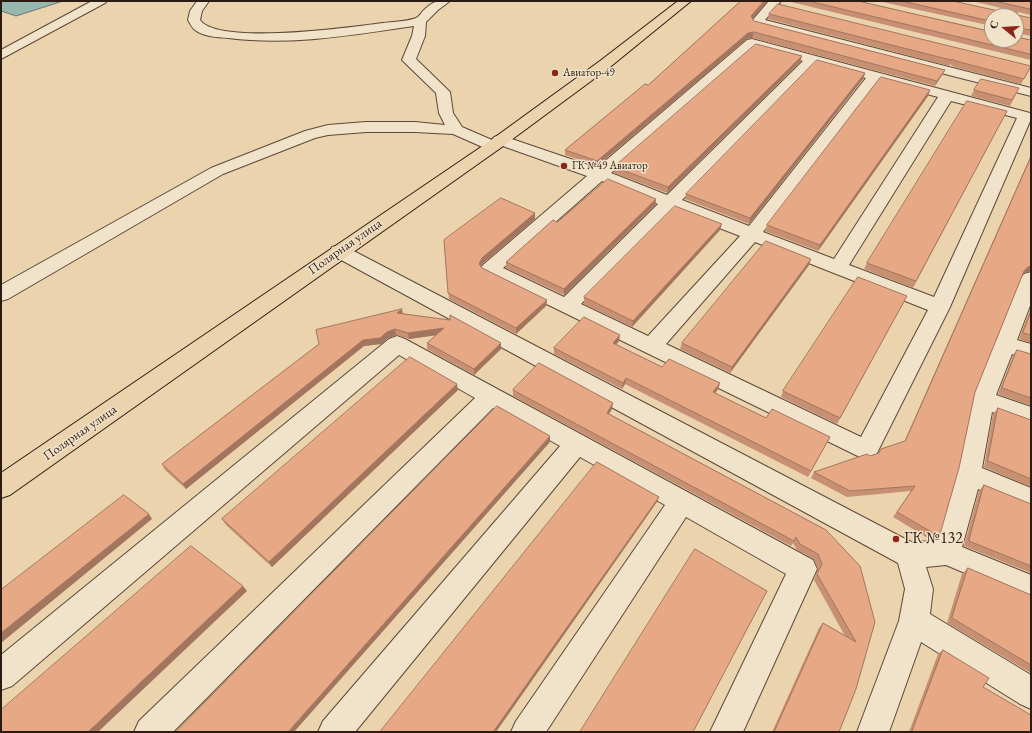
<!DOCTYPE html>
<html>
<head>
<meta charset="utf-8">
<style>
  body { margin:0 }
  #map { position:relative; width:1032px; height:733px; overflow:hidden; background:#ead3ad; font-family:"EB Garamond",serif }
  canvas { display:block }
  .frame { position:absolute; inset:0; border:2px solid #2c1b12; pointer-events:none }
  .north { position:absolute; left:984px; top:8px; width:40px; height:40px; box-sizing:border-box; background:#f1e2ca; border:1px solid #a29280; border-radius:50%; rotate:288deg; font-size:11px; font-weight:700; line-height:16px; text-align:center; color:#2c1b12 }
  .north::after { content:''; display:block; margin:auto; width:14px; height:18px; background:#8f2418; clip-path:polygon(50% 0,100% 100%,50% 72%,0 100%) }
</style>
</head>
<body>
<div id="map">
<canvas width="1032" height="733"></canvas>
<div class="frame"></div>
<div class="north">С</div>
</div>
<script>
const g = document.querySelector('canvas').getContext('2d');
g.lineJoin = 'round';
function fill(path, color) { g.fillStyle = color; g.fill(path, 'evenodd'); }
function strokePath(path, color, width, dash) { g.strokeStyle = color; g.lineWidth = width; g.lineCap = dash ? 'butt' : 'round'; g.setLineDash(dash || []); g.stroke(path); }
function label(font, color, halo, rows, align = 'center') {
  g.font = font + ' "EB Garamond",serif'; g.lineWidth = 3; g.setLineDash([]); g.textBaseline = 'middle'; g.strokeStyle = halo; g.fillStyle = color; for (const [text, x, y, turn = 0] of rows) {
    g.save(); g.translate(x, y); g.rotate((+turn || 0) * Math.PI / 180); g.textAlign = isNaN(turn) ? turn : align; if (halo) g.strokeText(text, 0, 0); g.fillText(text, 0, 0); g.restore();
  }
}
const water = new Path2D(`
  M1,1H63L16,16L1,11Z`);
const minor = new Path2D(`
  M92,1H107L105,3L1,59V50Z
  M197,1H209L202,11L200,20C219,46 351,27 383,23C391,22 410,21 416,18C419,17 421,13 423,11C433,1 436,1 450,1L438,10L426,22L425,36L416,59L450,92L453,113L462,127L492,140L494,137L500,135L506,137L597,168L747,40L752,39L1030,113L1031,119L950,307L875,457L866,460L483,273L480,269L483,265L587,176L500,145L499,149L493,151L487,149L453,134L415,132H366L328,135L315,138L223,174L8,299L1,301V285L211,168L305,131L328,125L366,122H415L445,125L439,113L436,93L402,60L412,36L414,26C352,35 290,46 228,38C217,37 204,37 195,30C192,28 190,23 188,20L190,11ZM754,48L803,61L667,195L611,173ZM815,64L866,78L749,226L682,200ZM878,81L938,97L834,259L763,232ZM951,101L1017,118L934,297L849,265ZM602,181L658,204L564,297L503,268ZM673,210L740,236L648,336L581,304ZM755,242L928,310L861,437L666,344Z
  M769,1H781L765,20L1031,88V96L753,25L751,22Z
  M339,245L346,247L911,542L937,541L956,474L972,399L1021,278L1024,274L1031,272V303L1017,340L1031,344V360L1012,354L996,395L1031,407V426L992,412L982,468L1031,488V510L978,489L962,547L1031,575V601L946,565L926,567L933,589L930,614L1031,675V709L1020,704L921,642L889,732H857L899,621L905,589L898,563L332,255L330,251L332,247Z
  M397,336L405,339L813,560L817,569L743,732H710L786,574L686,517L546,732H511L516,721L665,505L580,457L355,732H318L323,721L560,446L493,408L173,732H134L139,721L475,398L399,355L12,686L1,690V655L389,339Z`);
const major = new Path2D(`
  M678,1H691L610,67L499,149L10,495L1,498V473L487,143L600,61Z`);
const wall = new Path2D(`
  M741,1H768L752,18L754,21L945,70L942,75L935,86L752,38L747,39L597,166L565,155V150L648,85Z
  M787,1H858L1031,40V60Z
  M878,1H953L1003,12L1031,18V36L1017,33L992,16V26Z
  M972,1H1031V15Z
  M769,14L1031,66L1021,84L954,67L950,64L949,66L768,19Z
  M802,56L800,62L667,193L614,173V167Z
  M865,73L863,79L749,224L685,199L686,194Z
  M1019,88L1010,106L971,96L974,90Z
  M930,90L928,96L818,251L765,231L767,225Z
  M1007,111L913,288L864,269L867,263Z
  M1031,155V271L1024,273L1023,274L975,392L940,534L936,540H931L893,517L911,491L847,497L811,478L814,472L879,453L904,442Z
  M656,199L655,205L564,295L506,268V262L557,222Z
  M535,213V219L482,264L481,266L482,268L547,300L546,306L516,334L449,299L444,240Z
  M720,230L632,327L584,304V297Z
  M809,265L730,373L680,349L682,343Z
  M907,296L837,424L781,397L783,391Z
  M1031,307V343L1019,339Z
  M402,309V313L501,349L474,375L427,349V343L436,335L409,339L396,335L388,338L381,344L364,346L186,489L165,470L162,464Z
  M619,341L616,345L662,367L720,383L718,389L715,393L766,418L830,437L808,477L625,384L622,389L554,354V348Z
  M1017,350L1031,354V406L998,394L1013,356Z
  M458,390L272,567L226,525L222,519Z
  M513,390L612,409L609,414L826,530L875,622L839,732H772L819,628L823,623L845,636L814,580L818,570L814,559L797,550L793,543L791,546L513,396Z
  M998,408L1031,420V487L984,467L993,414Z
  M984,485L1031,504V573L964,546L979,491Z
  M968,568L1031,595V673L947,623L962,574Z
  M943,650L983,687L1031,732H909L938,654Z`);
const shadedWall = new Path2D(`
  M764,1H768L750,21L751,16Z
  M754,32L752,38L747,39L597,166V161L748,33Z
  M802,56L800,62L667,193L668,187Z
  M945,70L942,75L935,86L937,81Z
  M865,73L863,79L749,224L750,218Z
  M930,90L928,96L818,251L820,245Z
  M656,199L655,205L564,295V289Z
  M535,213V219L482,264L479,270V264L482,258Z
  M722,224L720,230L632,327L633,321Z
  M811,259L809,265L730,373L732,367Z
  M1031,266V271L1024,273L1020,277L1028,267Z
  M547,300L546,306L516,334V328Z
  M402,309L403,315L397,313Z
  M444,328L445,334L409,339L408,333Z
  M395,329L396,335L388,338L381,344L364,346L186,489L183,484L363,340Z
  M620,335L619,341L612,349L613,343Z
  M501,343V349L474,375V369Z
  M626,378L625,384L622,389L623,383Z
  M720,383L718,389L712,398L713,392Z
  M457,384L458,390L272,567L269,562Z
  M613,403L612,409L606,419L607,413Z
  M550,436V442L294,732H288Z
  M659,497L657,502L496,732H493Z
  M149,514L152,519L1,643V633Z
  M243,586L247,591L98,732H88Z`);
const building = new Path2D(`
  M741,1H764L751,16L754,21L945,70L937,81L754,32L748,33L597,161L565,150L645,84L648,85Z
  M809,1H858L992,32V40H1016V37L1031,40V54Z
  M902,1H953L1003,12H1017V15L1031,18V30L1018,28L1017,34H1016V16H992V21Z
  M995,1H1031V9Z
  M778,4L1031,66L1024,79L956,61L952,59L951,60L769,14Z
  M756,44L802,56L668,187L614,167Z
  M817,60L865,73L750,218L686,194Z
  M881,77L930,90L820,245L767,225Z
  M981,79L1019,88L1012,100L974,90Z
  M967,101L1007,111L916,281L867,263Z
  M1031,157V266L1028,267L1024,271L975,392L959,468L940,534H935L897,512L915,486L850,491L814,472L867,454L870,456L879,453L881,449L905,441Z
  M608,179L656,199L564,289L506,262L553,220L557,222Z
  M501,198L535,213L482,258L479,264L482,268L547,300L516,328L448,293L444,240Z
  M675,206L722,224L633,321L584,297Z
  M766,241L811,259L732,367L682,343Z
  M858,277L907,296L840,418L783,391Z
  M402,309L397,313L450,320V315L501,343L474,369L427,343L444,328L408,333L395,329L387,332L380,338L363,340L183,484L162,464L319,344L316,330Z
  M1031,312V335L1023,333Z
  M584,317L620,335L613,343L662,367L669,359L720,383L713,392L766,418L772,409L830,437L811,471L626,378L623,383L554,348Z
  M1017,350L1031,354V398L1002,388Z
  M410,357L457,384L269,562L222,519Z
  M539,363L613,403L607,413L826,530L860,566L875,622L856,689L839,732H774L823,623L856,642L817,574L822,564L818,554L800,544L796,537L794,541L513,390Z
  M497,406L550,436L288,732H176Z
  M998,408L1031,420V479L988,461Z
  M597,462L659,497L493,732H380Z
  M984,485L1031,504V566L969,541Z
  M124,495L149,514L1,633V590Z
  M191,546L243,586L88,732H1V710Z
  M695,549L767,591L693,732H580Z
  M968,568L1031,595V665L952,618Z
  M943,650L989,678L983,687L1031,715V732H912Z`);
const markers = [
  [555,73,4,"#8f2418"],
  [564,166,4,"#8f2418"],
  [896,539,4,"#8f2418"]
];
const farPoinames = [
  ["Авиатор-49",563,73],
  ["ГК №49 Авиатор",572,166]
];
const streetNames = [
  ["Полярная улица",345,247,-35],
  ["Полярная улица",80,433,-35]
];
const nearPoinames = [
  ["ГК №132",904,539]
];
fill(water, '#98b7af');
strokePath(water, '#6d7970', 1);
strokePath(minor, '#5c4939', 2);
strokePath(major, '#2c1b12', 2);
fill(minor, '#f1e2ca');
fill(major, '#ead3ad');
fill(wall, '#c79073');
fill(shadedWall, '#a2765e');
fill(building, '#e7a886');
strokePath(building, '#a2765e', 1);
for (const [x, y, r, color] of markers) { const dot = new Path2D(); dot.arc(x, y, r, 0, 2 * Math.PI); g.fillStyle = color; g.fill(dot); strokePath(dot, '#f1e2ca', 1.5); }
label('11px', '#2c1b12', '#f1e2ca', farPoinames, 'left');
label('13px', '#2c1b12', '#f1e2ca', streetNames);
label('16px', '#2c1b12', '#f1e2ca', nearPoinames, 'left');
</script>
</body>
</html>
